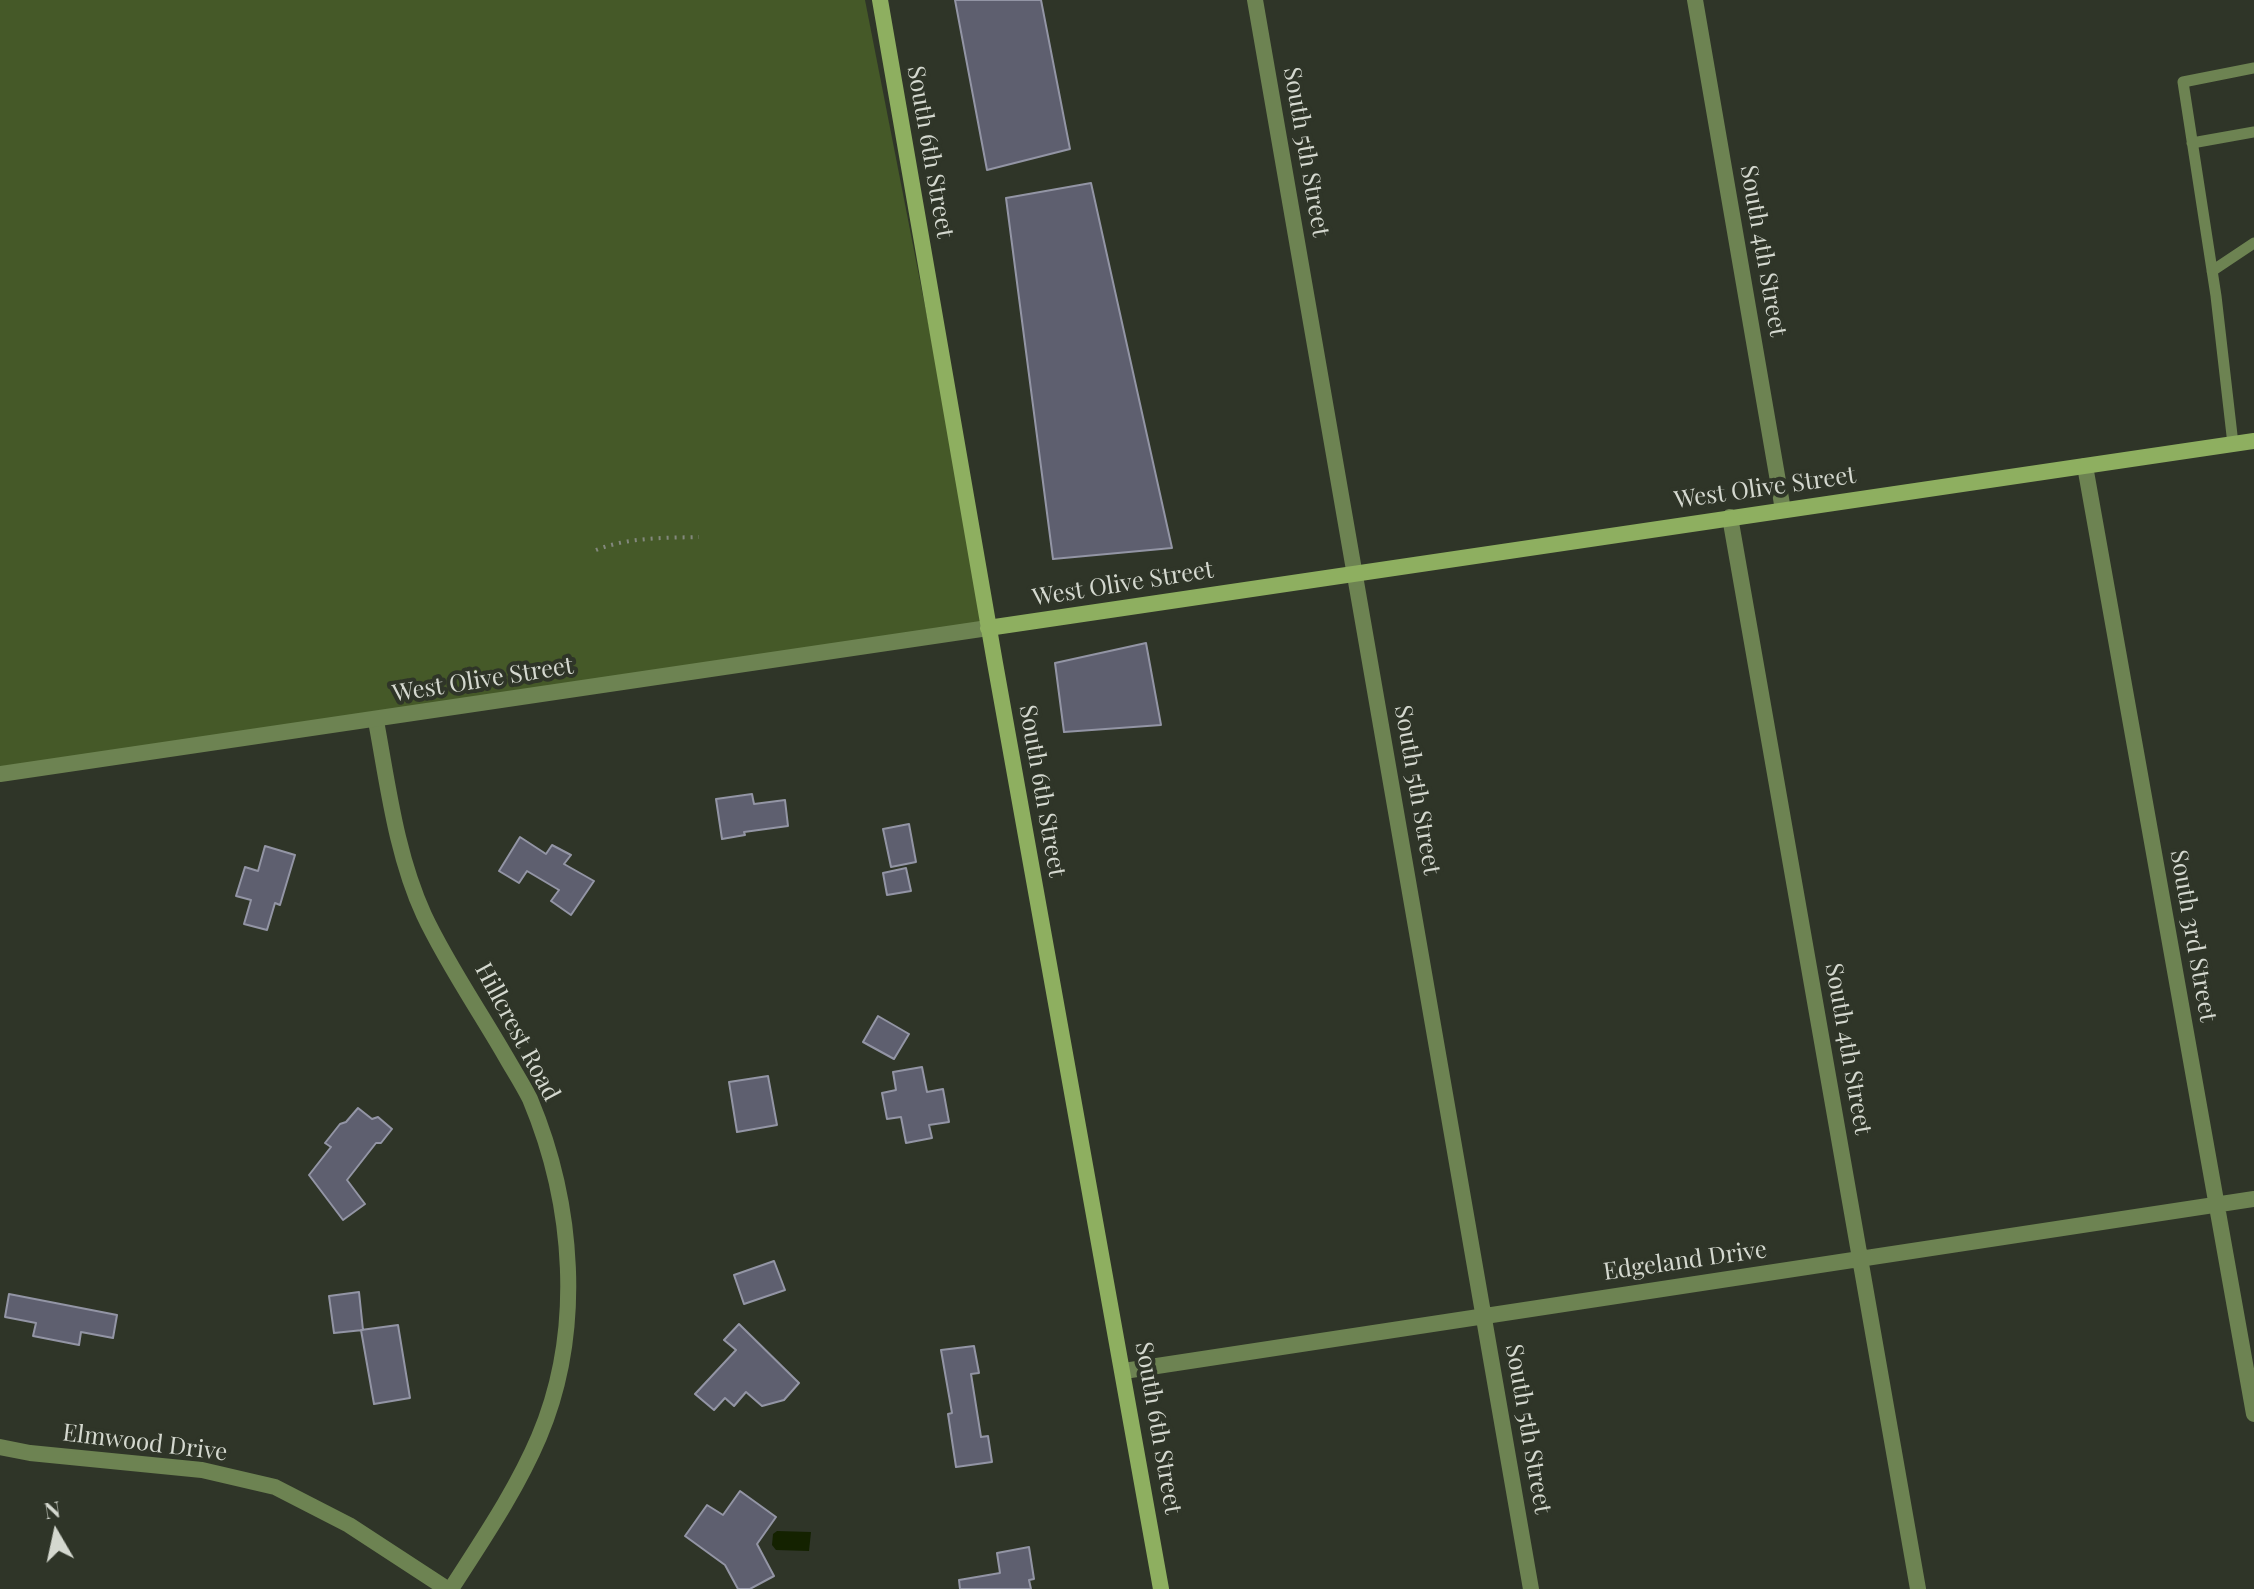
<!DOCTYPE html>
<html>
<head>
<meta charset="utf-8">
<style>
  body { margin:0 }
  #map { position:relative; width:2254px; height:1589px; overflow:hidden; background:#2f3528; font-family:"Playfair Display",serif }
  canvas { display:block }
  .north { position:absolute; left:16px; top:1493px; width:80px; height:80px; -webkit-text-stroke:6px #2f3528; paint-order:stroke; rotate:351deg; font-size:22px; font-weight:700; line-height:32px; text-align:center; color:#d4d8cf }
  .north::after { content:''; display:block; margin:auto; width:28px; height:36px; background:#d4d8cf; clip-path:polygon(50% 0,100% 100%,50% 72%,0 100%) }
</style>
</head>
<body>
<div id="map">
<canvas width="2254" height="1589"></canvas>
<div class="north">N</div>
</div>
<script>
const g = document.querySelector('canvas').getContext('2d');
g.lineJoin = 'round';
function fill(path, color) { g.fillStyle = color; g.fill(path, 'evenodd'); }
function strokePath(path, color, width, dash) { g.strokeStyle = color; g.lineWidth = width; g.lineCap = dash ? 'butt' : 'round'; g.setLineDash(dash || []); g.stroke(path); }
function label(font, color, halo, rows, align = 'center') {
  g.font = font + ' "Playfair Display",serif'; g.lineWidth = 8; g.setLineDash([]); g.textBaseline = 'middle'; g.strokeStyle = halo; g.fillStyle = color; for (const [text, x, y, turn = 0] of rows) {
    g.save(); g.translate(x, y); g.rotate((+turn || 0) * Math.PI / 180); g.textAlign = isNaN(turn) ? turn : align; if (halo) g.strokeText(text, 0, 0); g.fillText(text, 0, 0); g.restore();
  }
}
const green = new Path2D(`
  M0,0H865L988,628L0,774Z`);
const water = new Path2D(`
  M777,1531L811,1532L809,1551L776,1550L772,1545L773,1534Z`);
const building = new Path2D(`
  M955,0H1041L1070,149L987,170Z
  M1091,183L1172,548L1053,559L1006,198Z
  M1146,643L1161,725L1064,732L1055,663Z
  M752,794L754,804L785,800L788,826L744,832L745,835L722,839L716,799Z
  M909,824L916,862L891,867L883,829Z
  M520,837L546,854L552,845L571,855L564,864L594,881L571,915L551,901L559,890L527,871L519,883L499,871Z
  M265,846L295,855L280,905L275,903L267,930L244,924L251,900L236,896L245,867L258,871Z
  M906,868L911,891L887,895L883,873Z
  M878,1016L909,1034L894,1059L863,1042Z
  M922,1067L927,1092L943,1089L949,1122L929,1125L932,1138L906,1143L901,1117L887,1119L882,1093L896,1090L893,1072Z
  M768,1076L777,1125L737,1132L729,1082Z
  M358,1108L372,1119L378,1117L392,1129L381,1143H376L347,1180L365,1204L343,1220L309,1175L331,1147L325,1143L340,1124L346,1122Z
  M774,1261L785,1290L744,1304L734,1275Z
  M359,1292L363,1330L334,1333L329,1296Z
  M9,1294L117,1315L113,1338L81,1332L79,1345L33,1336L36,1323L5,1317Z
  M739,1324L799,1383L784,1400L762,1406L746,1392L734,1406L725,1398L714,1410L695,1394L736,1350L724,1340Z
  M398,1325L410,1398L374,1404L361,1330Z
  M974,1346L979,1373L971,1374L981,1437L988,1436L992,1462L956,1467L948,1414L952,1413L941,1350Z
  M740,1491L776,1517L757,1544L774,1576L750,1589H738L725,1565L685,1536L707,1505L723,1515Z
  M1029,1547L1034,1579L1029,1580L1031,1589H960L959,1580L1000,1573L997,1553Z`);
const path = new Path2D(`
  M596,550C629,537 664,538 699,537`);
const service = new Path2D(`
  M2192,143L2254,132
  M2212,271L2254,243
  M2233,444L2216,296L2183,82L2254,68`);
const minor = new Path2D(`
  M1255,0L1531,1589
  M1695,0L1783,510
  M2085,466L2254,1414
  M1730,517L1918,1589
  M376,721C388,785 396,854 424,915C447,964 479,1010 506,1057C514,1071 523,1085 530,1099C574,1204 584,1331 539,1437C516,1491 483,1539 451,1589
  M1124,1371L2254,1199
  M0,1447L30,1453L202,1470L275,1487L349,1525L447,1589`);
const tertiary = new Path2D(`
  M0,774L988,628`);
const secondary = new Path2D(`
  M880,0L995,663L1161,1589
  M988,628L2254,441`);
const streetNames = [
  ["South 6th Street",930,152,80],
  ["South 5th Street",1306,152,80],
  ["South 4th Street",1763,251,80],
  ["West Olive Street",1765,488,-8],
  ["West Olive Street",1123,584,-9],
  ["West Olive Street",483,680,-9],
  ["South 5th Street",1417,790,80],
  ["South 6th Street",1042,791,80],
  ["South 3rd Street",2193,936,80],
  ["Hillcrest Road",517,1032,62],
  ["South 4th Street",1848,1049,80],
  ["Edgeland Drive",1685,1261,-8],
  ["South 6th Street",1158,1428,80],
  ["South 5th Street",1528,1429,80],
  ["Elmwood Drive",145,1443,7]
];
fill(green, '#455928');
fill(water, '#142200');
fill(building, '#5e5f6f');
strokePath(building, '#9395a5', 2);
strokePath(path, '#83887d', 4, [2, 6]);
strokePath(service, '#6d8352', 11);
strokePath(minor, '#6d8352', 16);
strokePath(tertiary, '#6d8352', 16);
strokePath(secondary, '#8eaf60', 16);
label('24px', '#d4d8cf', '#2f3528', streetNames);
</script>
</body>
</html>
